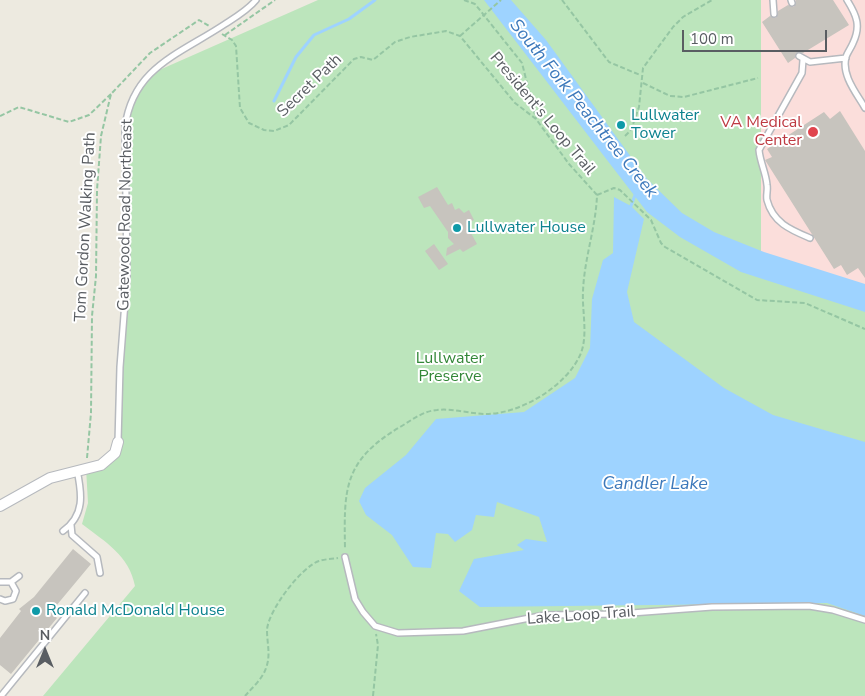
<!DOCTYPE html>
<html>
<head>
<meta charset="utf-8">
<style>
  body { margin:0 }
  #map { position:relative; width:865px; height:696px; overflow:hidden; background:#edeae0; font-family:"Nunito Sans",sans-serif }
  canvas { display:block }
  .north { position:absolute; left:20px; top:626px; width:50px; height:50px; -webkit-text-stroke:4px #fff; paint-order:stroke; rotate:0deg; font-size:14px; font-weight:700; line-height:20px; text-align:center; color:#595d62 }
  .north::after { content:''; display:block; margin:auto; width:18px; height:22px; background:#595d62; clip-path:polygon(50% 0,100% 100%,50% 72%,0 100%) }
  .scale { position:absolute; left:682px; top:30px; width:145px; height:22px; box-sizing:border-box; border:2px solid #595d62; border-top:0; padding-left:6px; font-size:15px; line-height:18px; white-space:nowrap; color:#595d62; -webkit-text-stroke:4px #fff; paint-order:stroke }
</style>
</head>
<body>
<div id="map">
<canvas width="865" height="696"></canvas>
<div class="north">N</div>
<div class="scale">100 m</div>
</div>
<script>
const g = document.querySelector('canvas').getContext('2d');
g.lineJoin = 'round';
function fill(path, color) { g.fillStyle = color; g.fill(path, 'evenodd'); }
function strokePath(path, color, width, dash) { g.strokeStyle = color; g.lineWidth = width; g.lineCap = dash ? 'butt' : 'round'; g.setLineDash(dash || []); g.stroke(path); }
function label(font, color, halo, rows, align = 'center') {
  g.font = font + ' "Nunito Sans",sans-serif'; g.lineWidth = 4; g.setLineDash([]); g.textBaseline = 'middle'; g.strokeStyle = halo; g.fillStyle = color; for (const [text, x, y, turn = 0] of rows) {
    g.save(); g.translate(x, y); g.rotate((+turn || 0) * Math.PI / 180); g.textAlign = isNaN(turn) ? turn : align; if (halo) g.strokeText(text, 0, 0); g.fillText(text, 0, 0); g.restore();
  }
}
const medical = new Path2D(`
  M761,0H865V296L760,263Z`);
const green = new Path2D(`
  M318,0H761V263L865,300V696H43L135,586C129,555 105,542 82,524L88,503L86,468L115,453L126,294V115L148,75Z`);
const water = new Path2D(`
  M484,0H511L546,40L647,179L682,213L714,232L764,252L865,284V312L741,272L680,237L647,212Z
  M614,197L631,206L644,219L627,292L634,322L724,388L773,415L865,442V616L827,603L480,607L459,591L474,559L524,550L517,545L526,539L547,542L539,517L497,502L494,517L476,515L472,530L455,542L448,534L436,533L431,568L413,567L392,535L366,515L359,501L365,488L406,455L436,419L524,412L575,378L590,348L592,299L603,260L613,253Z`);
const stream = new Path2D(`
  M274,101L296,57L314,35L349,19L375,0
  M631,206L635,195`);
const building = new Path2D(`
  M796,0H833L849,25L803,53H796L795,58L788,63L762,22L770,16L776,18L778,11L788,5L794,7Z
  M840,111L865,151V278L858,268L847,275L841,265L834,269L765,160L772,157L767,149L824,112L830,119Z
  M437,187L448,205L452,203L455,210L459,208L464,213L469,210L474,220L466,224L477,244L463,252L460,249L446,256L447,248L454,244L448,238V232L430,206L424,208L418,197Z
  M434,244L448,264L439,270L425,251Z
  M73,549L91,564L51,612L57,618L11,674L0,665V638L21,611L19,609L34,597Z`);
const path = new Path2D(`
  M464,0L475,4L522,63L536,119
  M562,0L609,62L640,75
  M222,34L232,40L236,46L240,108L249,123L264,130L274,131L289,125L354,59L361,57L373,60L395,42L410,37L446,31L460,36L515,103L536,119L569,164L597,195C596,227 584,259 583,292C582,311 588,334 581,353C568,385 521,414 486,414C470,414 453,408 437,410C423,411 412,420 400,427C343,461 344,489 345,549
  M225,35L275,0
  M643,83L670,96L684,97L758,78
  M0,116L19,107L69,122L89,115L111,94
  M625,136L631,130L639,107L643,68L673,27L683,17L712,0
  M597,195L614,188L620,190L651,220L661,243L665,247L757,300L805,303L865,329
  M87,458L91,413L92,316L96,276L97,190L101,136L111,94L150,53L199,20L209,26
  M245,696C252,688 263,678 266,668C271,655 267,644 267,630C268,611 301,567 319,561C325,559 332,559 338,558
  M373,696L378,645L376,634`);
const service = new Path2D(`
  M773,0L774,14
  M791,0L792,3
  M847,0C857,16 861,26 853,43C851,48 847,53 846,57C841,75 857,94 865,108
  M799,56L810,62L846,58
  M803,60L802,73L759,150C760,162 766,173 767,185C768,190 766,195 767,200C773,223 791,230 810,238
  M118,442L120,367L127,276L125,127C133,67 180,54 225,24C236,17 248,10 256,0
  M71,525L72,535L97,557L100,573
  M63,531C85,515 82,494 77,470
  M345,557L355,599L363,612L375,626L398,633L463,631L545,615L618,614L712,607L809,606L833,610L865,620
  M0,582H11L16,591L13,599L5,601L0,599
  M11,582L19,576
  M1,696L85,593`);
const minor = new Path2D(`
  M0,506L50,478L101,465L115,453L118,442`);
const pathBridge = new Path2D(`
  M460,36L501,0`);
const markers = [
  [621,125,5,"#0f9aa8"],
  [813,132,6,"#e0444e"],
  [457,228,5,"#0f9aa8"],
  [36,611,5,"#0f9aa8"]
];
const streetNames = [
  ["Secret Path",310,86,-44],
  ["President's Loop Trail",542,114,50],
  ["Gatewood Road Northeast",126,215,-89],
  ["Tom Gordon Walking Path",86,227,-87],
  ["Lake Loop Trail",581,616,-4]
];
const cultureNames = [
  ["Lullwater",631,116],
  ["Tower",631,134],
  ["Lullwater House",467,228],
  ["Ronald McDonald House",46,611]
];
const healthNames = [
  ["VA Medical",802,123],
  ["Center",802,141]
];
const parkNames = [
  ["Lullwater",450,359],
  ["Preserve",450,377]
];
const waterNames = [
  ["South Fork Peachtree Creek",583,109,51],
  ["Candler Lake",655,485]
];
fill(medical, '#fbdedb');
fill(green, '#bce5bc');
fill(water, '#9ed3ff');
strokePath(stream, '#9ed3ff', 3);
fill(building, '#c7c4be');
strokePath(service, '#b6b9be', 8);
strokePath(minor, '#b6b9be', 12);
strokePath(path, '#95c6a3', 2, [5, 2.5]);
strokePath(service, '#fff', 5);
strokePath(minor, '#fff', 10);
strokePath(pathBridge, '#95c6a3', 2, [5, 2.5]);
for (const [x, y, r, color] of markers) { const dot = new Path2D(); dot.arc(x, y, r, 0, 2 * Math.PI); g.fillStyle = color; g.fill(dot); strokePath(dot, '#fff', 2); }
label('16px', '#595d62', '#fff', streetNames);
label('16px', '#0d838f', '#fff', cultureNames, 'left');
label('16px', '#be3a42', '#fff', healthNames, 'right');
label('16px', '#338738', '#fff', parkNames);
label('italic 18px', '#3d79bb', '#fff', waterNames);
</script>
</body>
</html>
